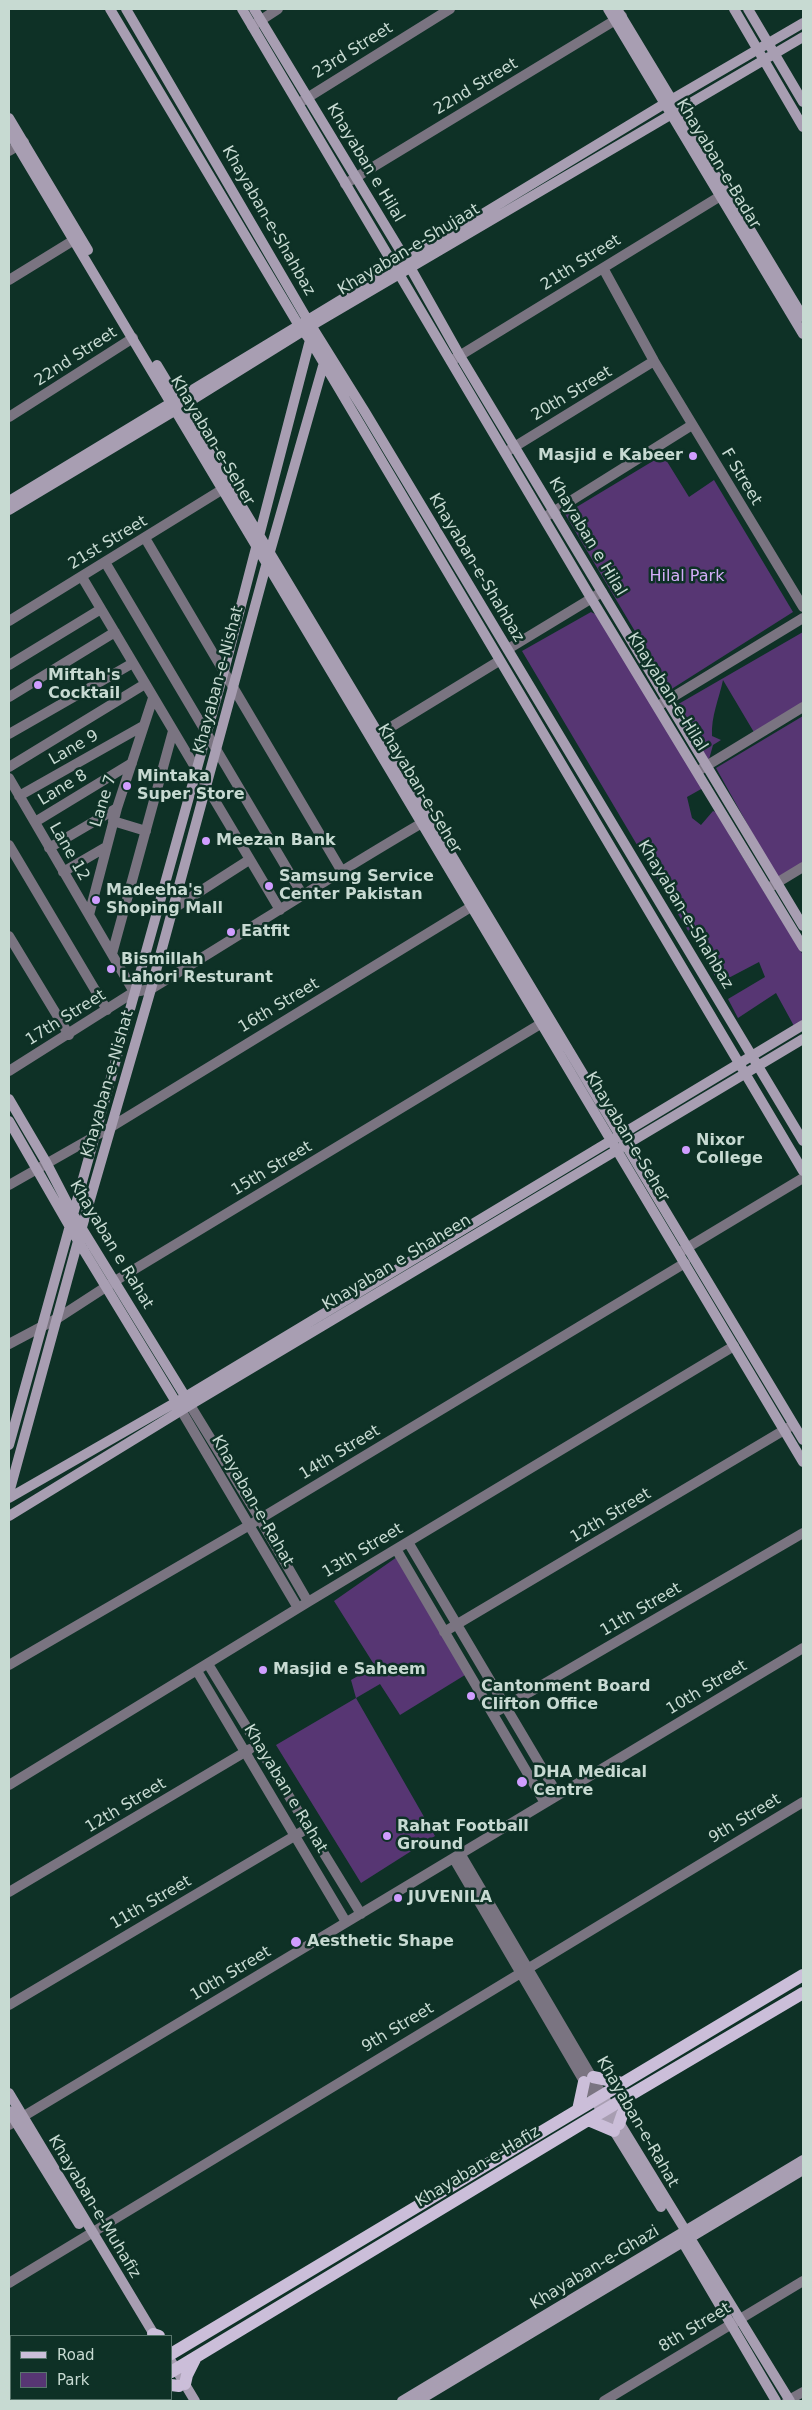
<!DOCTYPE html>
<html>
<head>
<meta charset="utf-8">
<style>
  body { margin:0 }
  #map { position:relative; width:812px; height:2410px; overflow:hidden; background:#0e3126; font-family:"DejaVu Sans",sans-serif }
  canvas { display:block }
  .frame { position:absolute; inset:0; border:10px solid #c7dad2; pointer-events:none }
  .legend { position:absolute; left:10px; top:2335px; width:162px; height:65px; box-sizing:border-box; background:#0e3126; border:1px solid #58756b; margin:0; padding:6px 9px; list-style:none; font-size:15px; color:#c7dad2 }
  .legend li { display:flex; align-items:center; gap:10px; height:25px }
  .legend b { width:25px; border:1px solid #58756b }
</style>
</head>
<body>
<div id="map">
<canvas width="812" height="2410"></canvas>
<div class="frame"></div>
<ul class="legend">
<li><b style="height:6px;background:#cbbed9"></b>Road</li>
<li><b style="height:14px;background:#573673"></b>Park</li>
</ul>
</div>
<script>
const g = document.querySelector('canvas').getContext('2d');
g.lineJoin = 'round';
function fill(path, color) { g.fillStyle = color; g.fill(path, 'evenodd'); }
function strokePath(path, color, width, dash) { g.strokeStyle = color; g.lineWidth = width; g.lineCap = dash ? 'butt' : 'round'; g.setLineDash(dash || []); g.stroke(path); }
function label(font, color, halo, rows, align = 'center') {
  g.font = font + ' "DejaVu Sans",sans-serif'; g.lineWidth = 5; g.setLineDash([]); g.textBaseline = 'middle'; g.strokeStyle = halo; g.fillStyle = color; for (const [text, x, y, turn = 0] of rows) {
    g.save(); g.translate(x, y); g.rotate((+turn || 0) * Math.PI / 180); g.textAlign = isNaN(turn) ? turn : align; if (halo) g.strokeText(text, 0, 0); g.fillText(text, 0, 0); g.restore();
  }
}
const green = new Path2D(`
  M663,455L689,497L714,480L793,612L670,690L565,514Z
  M591,612L597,615L703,788L687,797L692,818L701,825L713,811L721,814L731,838L803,955V1022L794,1026L776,993L738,1018L728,999L765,977L759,962L719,983L522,651Z
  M803,632V704L755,734L723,680C719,699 711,716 712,736L721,740L713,745L708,763L675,706Z
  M803,716V864L778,879L716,768Z
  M397,1557L465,1675L400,1715L380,1684L356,1698L435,1836L361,1883L276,1745L356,1698L351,1680L375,1666L334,1601Z`);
const street = new Path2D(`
  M252,26L278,9
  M299,103L450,9
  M9,151L24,142
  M345,184L622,16
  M603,268L654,361L803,607
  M9,280L74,240
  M451,361L727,192
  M9,417L133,338
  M506,452L654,361
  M545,517L692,425
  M145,538L341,870
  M105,562L302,894
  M82,577L280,910
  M9,621L223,489
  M508,649L602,592
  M9,665L101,609
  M9,697L115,632
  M658,706L803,618
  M9,734L133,663
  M373,738L499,661
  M9,767L145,684
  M698,771L803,707
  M9,778L134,992
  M19,796L143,726
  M113,821L146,831
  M35,822L132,763
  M9,845L107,1010
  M49,848L117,808
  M63,872L106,847
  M770,887L803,867
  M171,910L249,860
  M89,915L117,808L153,698
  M9,936L69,1035
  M112,954L173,731
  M9,1071L134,992L151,989C242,934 331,876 422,823
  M9,1185L111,1127L479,902
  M680,1252L803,1178
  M9,1344L58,1318L115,1281L547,1020
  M190,1405L260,1519L308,1602
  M181,1410L298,1608
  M408,1542L558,1795
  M396,1549L545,1803
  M444,1632L791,1426
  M208,1664L361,1914
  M9,1665L248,1526L685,1263
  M197,1671L346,1922
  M494,1713L803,1533
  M9,1785L308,1602L734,1346
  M461,1855L603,2096
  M454,1859L595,2100
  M9,1892L250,1749
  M9,2005L308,1828
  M9,2125L803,1648
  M9,2283L803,1802
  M604,2401L803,2281
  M787,2401L803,2392`);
const secondary = new Path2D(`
  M110,9L298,324L310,340L803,1171
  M126,9L307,319L365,412L803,1141
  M242,9L591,598L803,947
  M254,9L406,260L460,356L803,926
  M608,9L803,334
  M617,9L803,317
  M734,9L803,127
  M748,9L803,102
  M9,118L88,250
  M9,132L803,1462
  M157,365L803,1440
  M9,501L664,104L803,23
  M9,510L176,410L311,326L803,37
  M9,1099L46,1162L73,1214L188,1401
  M9,1121L78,1241L179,1407
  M9,1445L224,671L310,340
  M9,1493L78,1241L151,989L267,562L323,366
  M9,1498L185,1397L803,1025
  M9,1516L190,1405L803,1039
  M9,2093L155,2336
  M603,2096L790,2401
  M595,2100L661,2207
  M9,2111L79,2224
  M679,2236L776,2401
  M171,2361L195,2401
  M402,2401L803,2160
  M418,2401L803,2170`);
const primary = new Path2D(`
  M593,2077L622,2083
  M578,2110L584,2082
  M588,2120L614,2131
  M619,2124L629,2095
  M153,2334L159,2336
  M171,2354L803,1975
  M171,2372L588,2120L803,1993
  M185,2384L187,2375L195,2359
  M171,2385L179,2386
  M93,2401L97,2399
  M122,2401L127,2399`);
const markers = [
  [693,456,5,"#d09dff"],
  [38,685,5,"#d09dff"],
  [127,786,5,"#d09dff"],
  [206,841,5,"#d09dff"],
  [269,886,5,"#d09dff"],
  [96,900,5,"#d09dff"],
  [231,932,5,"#d09dff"],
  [111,969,5,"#d09dff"],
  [686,1150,5,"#d09dff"],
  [263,1670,5,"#d09dff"],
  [471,1696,5,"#d09dff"],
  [522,1782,6,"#d09dff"],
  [387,1836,5,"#d09dff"],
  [398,1898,5,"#d09dff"],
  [296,1942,6,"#d09dff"]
];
const streetNames = [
  ["23rd Street",353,51,-32],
  ["22nd Street",476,87,-31],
  ["Khayaban e Hilal",365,163,59],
  ["Khayaban-e-Badar",718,164,59],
  ["Khayaban-e-Shahbaz",268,221,60],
  ["Khayaban-e-Shujaat",409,250,-31],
  ["21th Street",581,263,-32],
  ["22nd Street",76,357,-33],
  ["20th Street",572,394,-31],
  ["Khayaban-e-Seher",212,441,59],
  ["F Street",741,477,59],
  ["Khayaban e Hilal",587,537,59],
  ["21st Street",108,543,-31],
  ["Khayaban-e-Shahbaz",476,568,59],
  ["Khayaban-e-Nishat",219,680,-75],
  ["Khayaban-e-Hilal",667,692,58],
  ["Lane 9",74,748,-30],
  ["Lane 8",63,788,-31],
  ["Khayaban-e-Seher",419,789,59],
  ["Lane 7",104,801,-73],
  ["Lane 12",69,852,60],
  ["Khayaban-e-Shahbaz",685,915,59],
  ["16th Street",279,1006,-31],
  ["17th Street",66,1018,-32],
  ["Khayaban-e-Nishat",108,1084,-74],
  ["Khayaban-e-Seher",627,1137,59],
  ["15th Street",272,1169,-31],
  ["Khayaban e Rahat",111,1245,59],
  ["Khayaban e Shaheen",397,1263,-31],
  ["14th Street",340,1453,-31],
  ["Khayaban-e-Rahat",252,1501,60],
  ["12th Street",611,1516,-31],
  ["13th Street",363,1551,-31],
  ["11th Street",641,1610,-30],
  ["10th Street",707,1688,-31],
  ["Khayaban e Rahat",285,1789,59],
  ["12th Street",126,1806,-31],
  ["9th Street",745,1819,-31],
  ["11th Street",151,1903,-30],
  ["10th Street",231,1974,-31],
  ["9th Street",398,2028,-31],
  ["Khayaban-e-Rahat",637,2122,60],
  ["Khayaban-e-Hafiz",478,2167,-31],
  ["Khayaban-e-Muhafiz",94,2207,59],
  ["Khayaban-e-Ghazi",595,2268,-31],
  ["8th Street",695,2328,-31]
];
const poiNames = [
  ["Masjid e Kabeer",683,456,"right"],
  ["Miftah's",48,676],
  ["Cocktail",48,694],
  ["Mintaka",137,777],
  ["Super Store",137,795],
  ["Meezan Bank",216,841],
  ["Samsung Service",279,877],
  ["Center Pakistan",279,895],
  ["Madeeha's",106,891],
  ["Shoping Mall",106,909],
  ["Eatfit",241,932],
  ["Bismillah",121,960],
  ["Lahori Resturant",121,978],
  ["Nixor",696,1141],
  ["College",696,1159],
  ["Masjid e Saheem",273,1670],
  ["Cantonment Board",481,1687],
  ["Clifton Office",481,1705],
  ["DHA Medical",533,1773],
  ["Centre",533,1791],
  ["Rahat Football",397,1827],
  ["Ground",397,1845],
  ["JUVENILA",408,1898],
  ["Aesthetic Shape",307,1942]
];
const parkNames = [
  ["Hilal Park",687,577]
];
fill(green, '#573673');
strokePath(street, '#7a7481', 10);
strokePath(secondary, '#a89eb2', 10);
strokePath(primary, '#cbbed9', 12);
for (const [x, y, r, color] of markers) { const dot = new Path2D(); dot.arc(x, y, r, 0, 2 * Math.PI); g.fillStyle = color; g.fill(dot); strokePath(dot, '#0e3126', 2); }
label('16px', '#c7dad2', '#0e3126', streetNames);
label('bold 16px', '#c7dad2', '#0e3126', poiNames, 'left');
label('16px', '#d3adf8', '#0e3126', parkNames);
</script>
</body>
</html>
